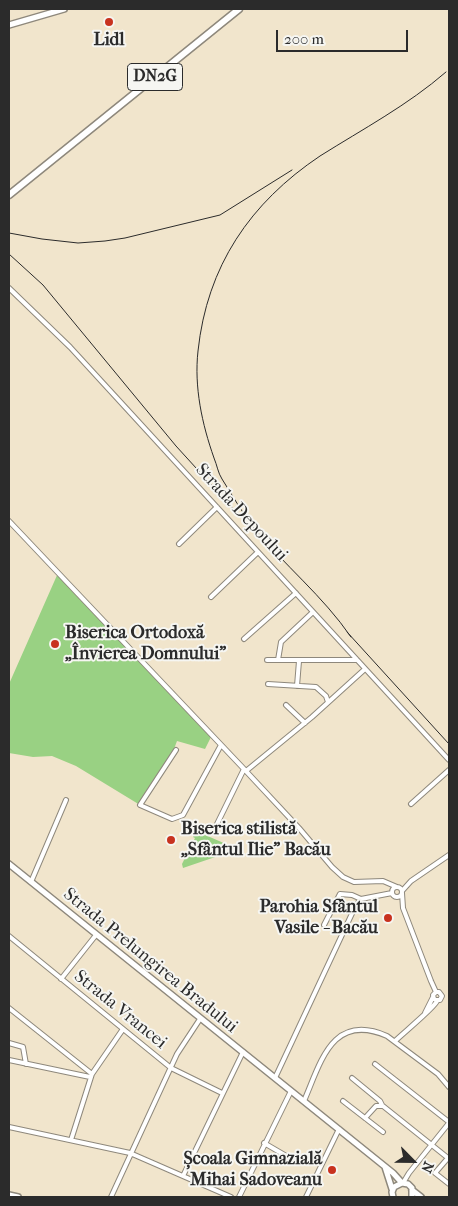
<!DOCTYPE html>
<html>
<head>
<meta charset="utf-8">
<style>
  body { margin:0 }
  #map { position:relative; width:458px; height:1206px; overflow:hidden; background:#f1e5cc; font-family:"IM FELL French Canon",serif }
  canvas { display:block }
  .frame { position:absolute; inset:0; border:10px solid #2b2b2b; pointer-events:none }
  .north { position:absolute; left:388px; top:1136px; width:50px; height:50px; -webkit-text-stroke:4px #f6f6f2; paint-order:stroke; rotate:113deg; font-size:14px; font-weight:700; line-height:20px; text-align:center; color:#2b2b2b }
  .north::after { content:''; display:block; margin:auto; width:18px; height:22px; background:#2b2b2b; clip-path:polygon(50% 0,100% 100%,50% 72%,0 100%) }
  .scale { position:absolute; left:276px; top:30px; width:132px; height:22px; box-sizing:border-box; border:2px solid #2b2b2b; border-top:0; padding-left:6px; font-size:15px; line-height:18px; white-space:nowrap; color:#2b2b2b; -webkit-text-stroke:4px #f6f6f2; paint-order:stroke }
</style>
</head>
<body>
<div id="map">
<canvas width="458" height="1206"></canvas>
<div class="frame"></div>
<div class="north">N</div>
<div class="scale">200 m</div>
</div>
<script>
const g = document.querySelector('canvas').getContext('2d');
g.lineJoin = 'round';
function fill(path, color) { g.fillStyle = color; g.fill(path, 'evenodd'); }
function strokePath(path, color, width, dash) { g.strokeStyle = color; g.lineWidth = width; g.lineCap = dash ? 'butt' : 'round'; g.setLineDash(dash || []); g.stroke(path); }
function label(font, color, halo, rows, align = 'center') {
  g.font = font + ' "IM FELL French Canon",serif'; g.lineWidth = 4; g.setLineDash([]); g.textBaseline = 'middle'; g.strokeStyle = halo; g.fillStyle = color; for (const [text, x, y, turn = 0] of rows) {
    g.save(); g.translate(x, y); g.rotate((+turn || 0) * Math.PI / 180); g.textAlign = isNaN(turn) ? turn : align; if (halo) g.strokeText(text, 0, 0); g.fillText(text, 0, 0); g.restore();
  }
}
const green = new Path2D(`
  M58,573L211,737L205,749L177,741L174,749L176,750L140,805L76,766L52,756L33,757L9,753V684Z
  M196,831L226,844L227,853L183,868L182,864L195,838L193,837Z`);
const minor = new Path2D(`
  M9,288L70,347L449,760
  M9,521L244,769L299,828L332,867L343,877L354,882L383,881L397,887
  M179,544L217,507
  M211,597L258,552
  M244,639L296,593
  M267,660H357
  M278,660L281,642L313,612
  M268,684L316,687L326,696L328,702
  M297,686L299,661
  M286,705L305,723
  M176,750L140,805L172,819L183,815L221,745
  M246,771L312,717L365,669
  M411,804L449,770
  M217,824L244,769
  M31,882L66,800
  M392 892a5 5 0 1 1 10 0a5 5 0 1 1-10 0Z
  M402,891L411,881L449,855
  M402,893L403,908L431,981L436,992H439L442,996L440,1000H436L434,999L433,995L436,992
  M361,899L392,893
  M324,925L340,894L352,895L361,899
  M9,936L171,1068L222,1093
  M61,979L96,935
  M9,1008L92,1074
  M425,1013L433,997
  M395,1041C402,1034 435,1007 437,1001
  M9,1043L23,1047L26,1064
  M9,1060L90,1077
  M375,1064L449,1122
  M275,1078L356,905L361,899
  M352,1078L380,1101L382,1105
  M304,1101C321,1062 332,1012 387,1036L438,1074L449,1087
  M343,1101L383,1132
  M365,1118L376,1106H383L448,1158L435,1173L449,1184
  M9,1127L130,1153L231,1197
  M71,1140L92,1074L123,1029
  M264,1143L295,1161
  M183,1176L243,1052
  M403,1183L409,1173L449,1123
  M111,1197L177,1054L200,1019
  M239,1197L291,1091
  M306,1197L339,1129`);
const tertiary = new Path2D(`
  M9,25L64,9
  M9,864L393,1173L402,1183
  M385,1167L392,1189
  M412,1190L421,1197
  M9,1195L18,1197
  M393,1197L392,1192L394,1187L402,1183L408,1184L412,1188V1197`);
const primary = new Path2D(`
  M9,195L239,9`);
const rail = new Path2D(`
  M9,233L42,239L78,243L105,241L125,238L220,215L292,170
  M9,254L43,285L176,446L238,514
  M347,632L449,744
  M351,637C323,596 284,565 253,527C242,512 232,495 222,479C218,473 217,465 214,458C202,424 194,387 198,351C207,266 250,203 320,156C363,129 408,105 446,72`);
const markers = [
  [109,22,5,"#c8321e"],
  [55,644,5,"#c8321e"],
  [171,840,5,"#c8321e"],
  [388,918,5,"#c8321e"],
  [332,1170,5,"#c8321e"]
];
const shields = [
  [155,77,55]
];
const shieldNames = [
  ["DN2G",155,77]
];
const poiNames = [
  ["Lidl",109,41,"center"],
  ["Biserica Ortodoxă",65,634],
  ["„Învierea Domnului”",65,655],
  ["Biserica stilistă",181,830],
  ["„Sfântul Ilie” Bacău",181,851],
  ["Parohia Sfântul",378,908,"right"],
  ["Vasile - Bacău",378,929,"right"],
  ["Școala Gimnazială",322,1160,"right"],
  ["Mihai Sadoveanu",322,1181,"right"]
];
const streetNames = [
  ["Strada Depoului",241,513,47],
  ["Strada Prelungirea Bradului",150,961,39],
  ["Strada Vrancei",120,1010,39]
];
fill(green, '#99d183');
strokePath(minor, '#8e887c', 6);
strokePath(tertiary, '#8e887c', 8);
strokePath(primary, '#8e887c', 9);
strokePath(minor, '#fff', 4);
strokePath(tertiary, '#fff', 5);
strokePath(primary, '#fff', 6);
strokePath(rail, '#2b2b2b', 1);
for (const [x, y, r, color] of markers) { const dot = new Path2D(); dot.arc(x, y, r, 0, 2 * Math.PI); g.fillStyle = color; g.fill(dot); strokePath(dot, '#f6f6f2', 2); }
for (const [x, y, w] of shields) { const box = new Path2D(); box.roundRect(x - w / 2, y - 13.5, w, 27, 4); g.fillStyle = '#f6f6f2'; g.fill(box); strokePath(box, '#2b2b2b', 1); }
label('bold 16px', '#2b2b2b', null, shieldNames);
label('bold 18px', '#2b2b2b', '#f6f6f2', poiNames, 'left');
label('18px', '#2b2b2b', '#f6f6f2', streetNames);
</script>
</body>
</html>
